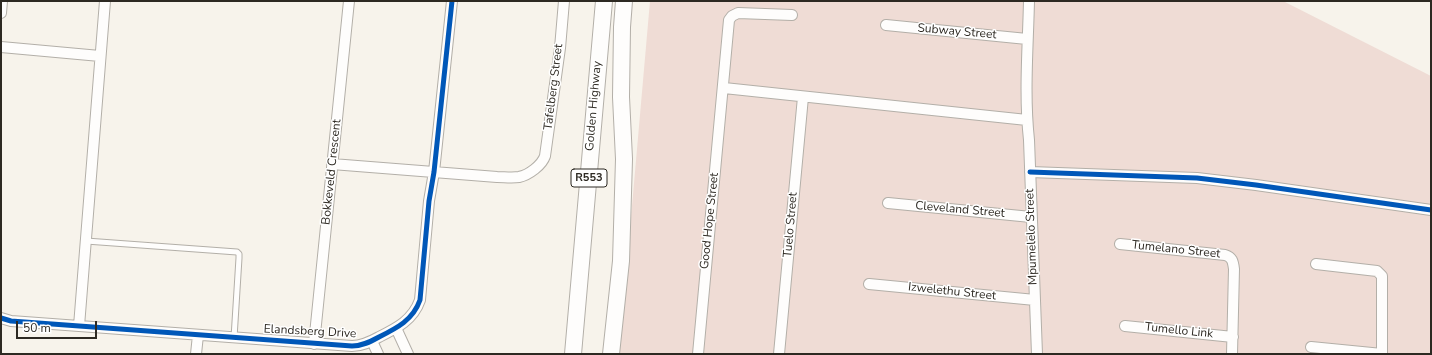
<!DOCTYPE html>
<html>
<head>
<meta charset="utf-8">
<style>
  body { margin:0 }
  #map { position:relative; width:1432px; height:355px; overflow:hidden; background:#f7f3eb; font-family:"Nunito Sans",sans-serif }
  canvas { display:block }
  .frame { position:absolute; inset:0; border:2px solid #2d2922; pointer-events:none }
  .scale { position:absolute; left:16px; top:321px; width:81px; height:18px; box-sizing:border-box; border:2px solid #2d2922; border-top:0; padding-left:5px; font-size:12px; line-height:14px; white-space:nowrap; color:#2d2922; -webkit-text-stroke:3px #fff; paint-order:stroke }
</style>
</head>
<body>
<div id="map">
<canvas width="1432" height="355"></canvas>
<div class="frame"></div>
<div class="scale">50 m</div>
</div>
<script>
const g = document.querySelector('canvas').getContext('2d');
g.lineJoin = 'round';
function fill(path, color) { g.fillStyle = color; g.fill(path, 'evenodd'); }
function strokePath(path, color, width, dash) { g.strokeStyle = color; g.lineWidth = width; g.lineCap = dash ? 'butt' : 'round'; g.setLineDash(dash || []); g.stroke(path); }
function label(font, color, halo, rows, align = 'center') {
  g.font = font + ' "Nunito Sans",sans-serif'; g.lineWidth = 3; g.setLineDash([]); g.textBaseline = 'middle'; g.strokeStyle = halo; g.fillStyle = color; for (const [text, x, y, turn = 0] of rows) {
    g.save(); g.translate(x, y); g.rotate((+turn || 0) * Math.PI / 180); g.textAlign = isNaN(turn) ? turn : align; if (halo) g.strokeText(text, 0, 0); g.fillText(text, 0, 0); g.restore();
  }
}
const green = new Path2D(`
  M650,1H1283L1431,76V354H619Z`);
const service = new Path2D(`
  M86,241L237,252L239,254V258L234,338`);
const minor = new Path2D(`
  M1029,1C1028,47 1024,94 1029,140L1037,354
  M1,13L2,1
  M886,25L1027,39
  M1,47L100,56
  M724,88L1027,120
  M332,164L497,177C504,177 512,178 519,177C529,175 542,165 545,156L560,48L564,1
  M1030,172L1197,178L1256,185L1431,210
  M888,203L1031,217
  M1120,244L1225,255C1232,257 1233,261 1234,269L1232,354
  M1316,264L1377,271L1382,276V354
  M869,284L1035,300
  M1,318L11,321L352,346C362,346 370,342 379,337C397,328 413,320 420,300L429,201L434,172L452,1
  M79,326L105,1
  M1125,326L1233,337
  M396,328L408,354
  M372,341L378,354
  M314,344L349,1
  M1311,347L1382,354
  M196,354L198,335
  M698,354L729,20L732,16L738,13L792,15
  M779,354L803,97`);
const primary = new Path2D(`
  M573,354C584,236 593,119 604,1
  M611,354L621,261L624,159L621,97L622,27L624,1`);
const cycleway = new Path2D(`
  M1030,172L1197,178L1256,185L1431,210
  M1,318L11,321L352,346C362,346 370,342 379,337C397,328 413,320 420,300L429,201L434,172L452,1`);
const shields = [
  [589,178,36]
];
const shieldNames = [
  ["R553",589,178]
];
const streetNames = [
  ["Subway Street",957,32,5],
  ["Tafelberg Street",554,87,-83],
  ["Golden Highway",594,106,-85],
  ["Bokkeveld Crescent",332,172,-84],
  ["Cleveland Street",960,210,5],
  ["Good Hope Street",710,221,-84],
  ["Tuelo Street",791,225,-85],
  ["Mpumelelo Street",1032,237,-92],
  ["Tumelano Street",1176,250,6],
  ["Izwelethu Street",952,292,6],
  ["Tumello Link",1179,331,6],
  ["Elandsberg Drive",310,332,3]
];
fill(green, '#efdcd5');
strokePath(service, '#b3afa8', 7);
strokePath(minor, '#b3afa8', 12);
strokePath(primary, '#b3afa8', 18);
strokePath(service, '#fefdfc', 5);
strokePath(minor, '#fefdfc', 10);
strokePath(primary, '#fefdfc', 16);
strokePath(cycleway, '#0057b8', 5);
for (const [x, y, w] of shields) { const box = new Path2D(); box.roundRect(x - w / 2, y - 9, w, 18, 3); g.fillStyle = '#fff'; g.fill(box); strokePath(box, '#2d2922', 1); }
label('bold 11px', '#2d2922', null, shieldNames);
label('12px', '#2d2922', '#fff', streetNames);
</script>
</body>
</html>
